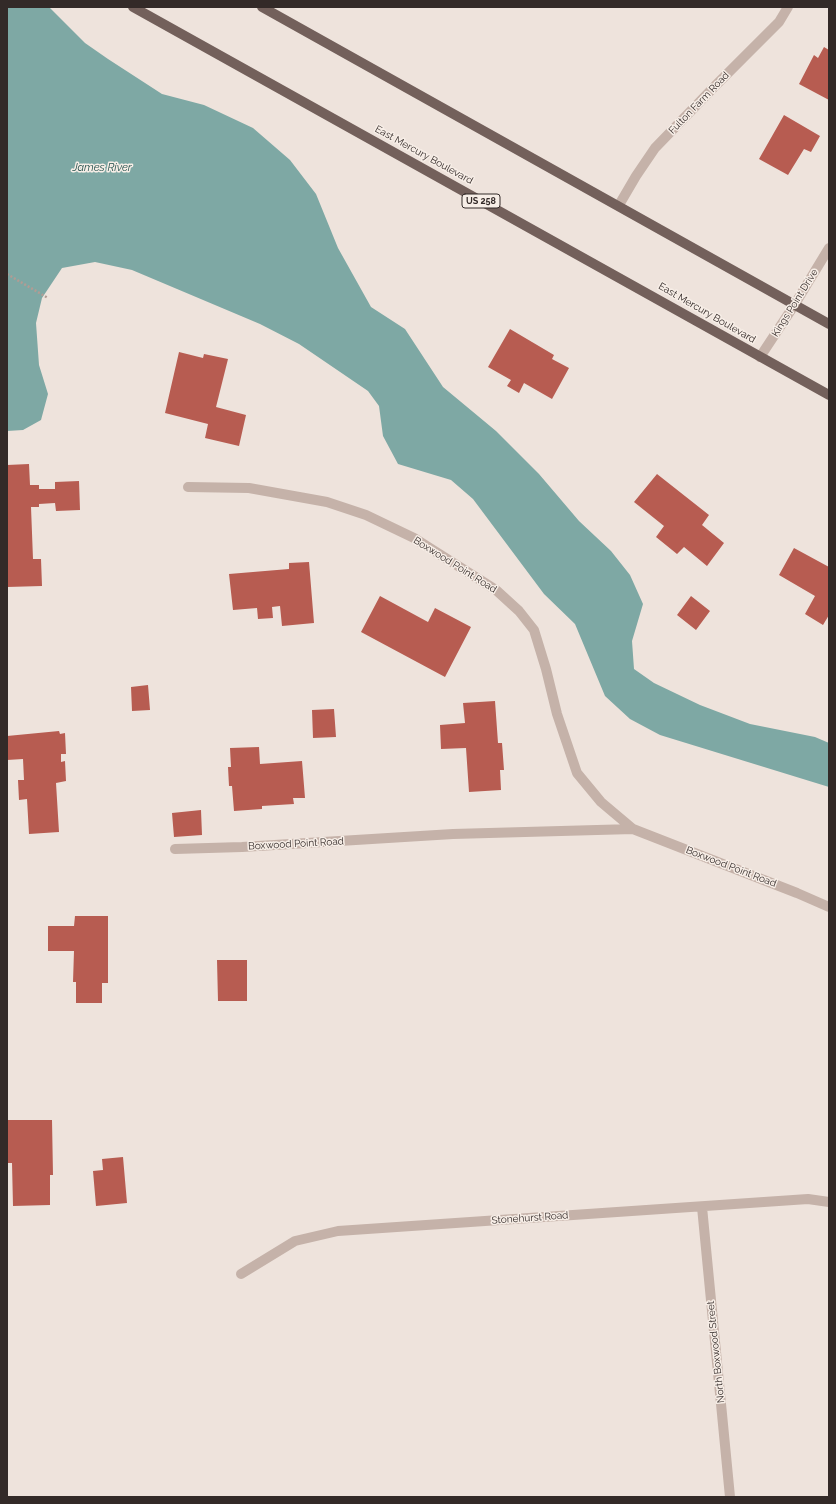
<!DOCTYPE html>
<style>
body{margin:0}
#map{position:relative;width:836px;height:1504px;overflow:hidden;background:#eee3dc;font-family:Raleway,sans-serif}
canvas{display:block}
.frame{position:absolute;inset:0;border:8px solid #332a28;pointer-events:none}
</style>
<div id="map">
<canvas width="836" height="1504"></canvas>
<div class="frame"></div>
</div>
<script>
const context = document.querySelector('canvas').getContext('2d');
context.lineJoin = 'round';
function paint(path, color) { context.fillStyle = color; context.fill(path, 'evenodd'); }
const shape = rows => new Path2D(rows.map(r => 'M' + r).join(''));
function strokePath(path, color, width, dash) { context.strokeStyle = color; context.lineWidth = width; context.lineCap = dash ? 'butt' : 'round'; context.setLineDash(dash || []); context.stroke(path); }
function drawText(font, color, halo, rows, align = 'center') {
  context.font = font + ' Raleway,sans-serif'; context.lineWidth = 3; context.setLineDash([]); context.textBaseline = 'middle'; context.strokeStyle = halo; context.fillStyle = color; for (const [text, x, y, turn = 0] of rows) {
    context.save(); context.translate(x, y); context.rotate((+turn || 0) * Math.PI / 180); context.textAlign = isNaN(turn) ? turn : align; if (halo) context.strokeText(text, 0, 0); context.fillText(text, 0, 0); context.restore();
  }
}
paint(shape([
 [7,7,49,7,85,43,108,59,162,94,204,105,253,128,290,160,316,194,338,248,371,307,405,329,443,387,496,431,539,474,579,521,611,551,630,575,643,604,632,641,634,669,654,683,700,705,750,724,815,737,829,743,829,787,660,735,630,719,605,696,575,624,544,594,473,499,451,480,398,464,383,436,379,406,368,391,299,344,260,324,132,270,95,262,62,268,42,298,36,323,39,365,48,394,41,420,23,430,7,431]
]), '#7ea8a4');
paint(shape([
 [824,47,829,50,829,100,799,84,814,55,818,58],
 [784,115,820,136,811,152,804,149,788,175,759,159],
 [510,329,554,355,552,359,569,368,552,399,524,383,519,393,507,386,511,380,488,367],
 [179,352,203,358,204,354,228,359,216,407,246,415,239,446,205,438,208,424,165,413],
 [29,464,30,485,39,485,39,489,55,489,55,482,79,481,80,510,56,511,55,503,39,504,39,507,31,507,33,559,41,559,42,586,7,587,7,465],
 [657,474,709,515,702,525,724,543,707,566,684,547,677,554,656,537,664,526,634,502],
 [794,548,829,567,829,615,823,625,805,614,815,596,779,575],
 [309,562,314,623,282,626,280,606,272,607,273,618,258,619,257,608,233,610,229,574,289,569,289,563],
 [380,596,428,622,435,608,471,627,445,677,361,632],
 [691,596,710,611,696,630,677,615],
 [148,685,150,710,132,711,131,687],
 [495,701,498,743,502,743,504,770,500,770,501,790,469,792,466,748,441,749,440,725,465,723,463,703],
 [334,709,336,737,313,738,312,710],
 [59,731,60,734,65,733,66,754,61,754,61,762,65,761,66,781,56,783,59,832,29,834,27,799,19,800,18,780,24,780,23,759,7,760,7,736],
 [259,747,260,764,302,761,305,798,293,798,294,804,262,806,262,809,234,811,232,786,229,786,228,767,231,767,230,748],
 [201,810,202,835,174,837,172,813],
 [75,916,108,916,108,983,102,983,102,1003,76,1003,76,982,73,982,74,951,48,951,48,926,74,926],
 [217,960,247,960,247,1001,218,1001],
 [7,1120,52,1120,53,1175,50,1175,50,1205,13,1206,12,1163,7,1163],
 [123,1157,127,1203,96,1206,93,1171,103,1170,102,1159]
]), '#b75c51');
strokePath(shape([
 [7,274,48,298]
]), '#b19c94', 2.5, [2, 2]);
strokePath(shape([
 [619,205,636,176,655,148,715,86,779,22,788,7],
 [760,357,795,304,829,248],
 [188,487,249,488,327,502,366,515,414,538,496,590,519,611,534,630,546,669,557,714,577,773,601,802,633,829,797,893,829,907],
 [175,849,242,847,453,834,633,829],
 [702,1207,730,1497],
 [241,1274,295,1241,338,1231,808,1199,829,1202]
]), '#c5b2a9', 10);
strokePath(shape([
 [133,7,829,395],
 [262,7,829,324]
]), '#73605b', 10);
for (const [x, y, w] of [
 [481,201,38]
]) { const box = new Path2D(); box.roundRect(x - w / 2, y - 7, w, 14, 3); context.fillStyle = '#f7eee7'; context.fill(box); strokePath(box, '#332a28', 1); }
drawText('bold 9px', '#332a28', null, [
 ["US 258",481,201]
]);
drawText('10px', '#332a28', '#f7eee7', [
 ["Fulton Farm Road",699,103,-46],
 ["East Mercury Boulevard",424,155,29],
 ["Kings Point Drive",795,303,-58],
 ["East Mercury Boulevard",707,313,30],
 ["Boxwood Point Road",455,565,32],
 ["Boxwood Point Road",296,844,-3],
 ["Boxwood Point Road",731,867,21],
 ["Stonehurst Road",530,1218,-4],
 ["North Boxwood Street",716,1352,-96]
]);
drawText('italic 11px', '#23504c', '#f7eee7', [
 ["James River",102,168]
]);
</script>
